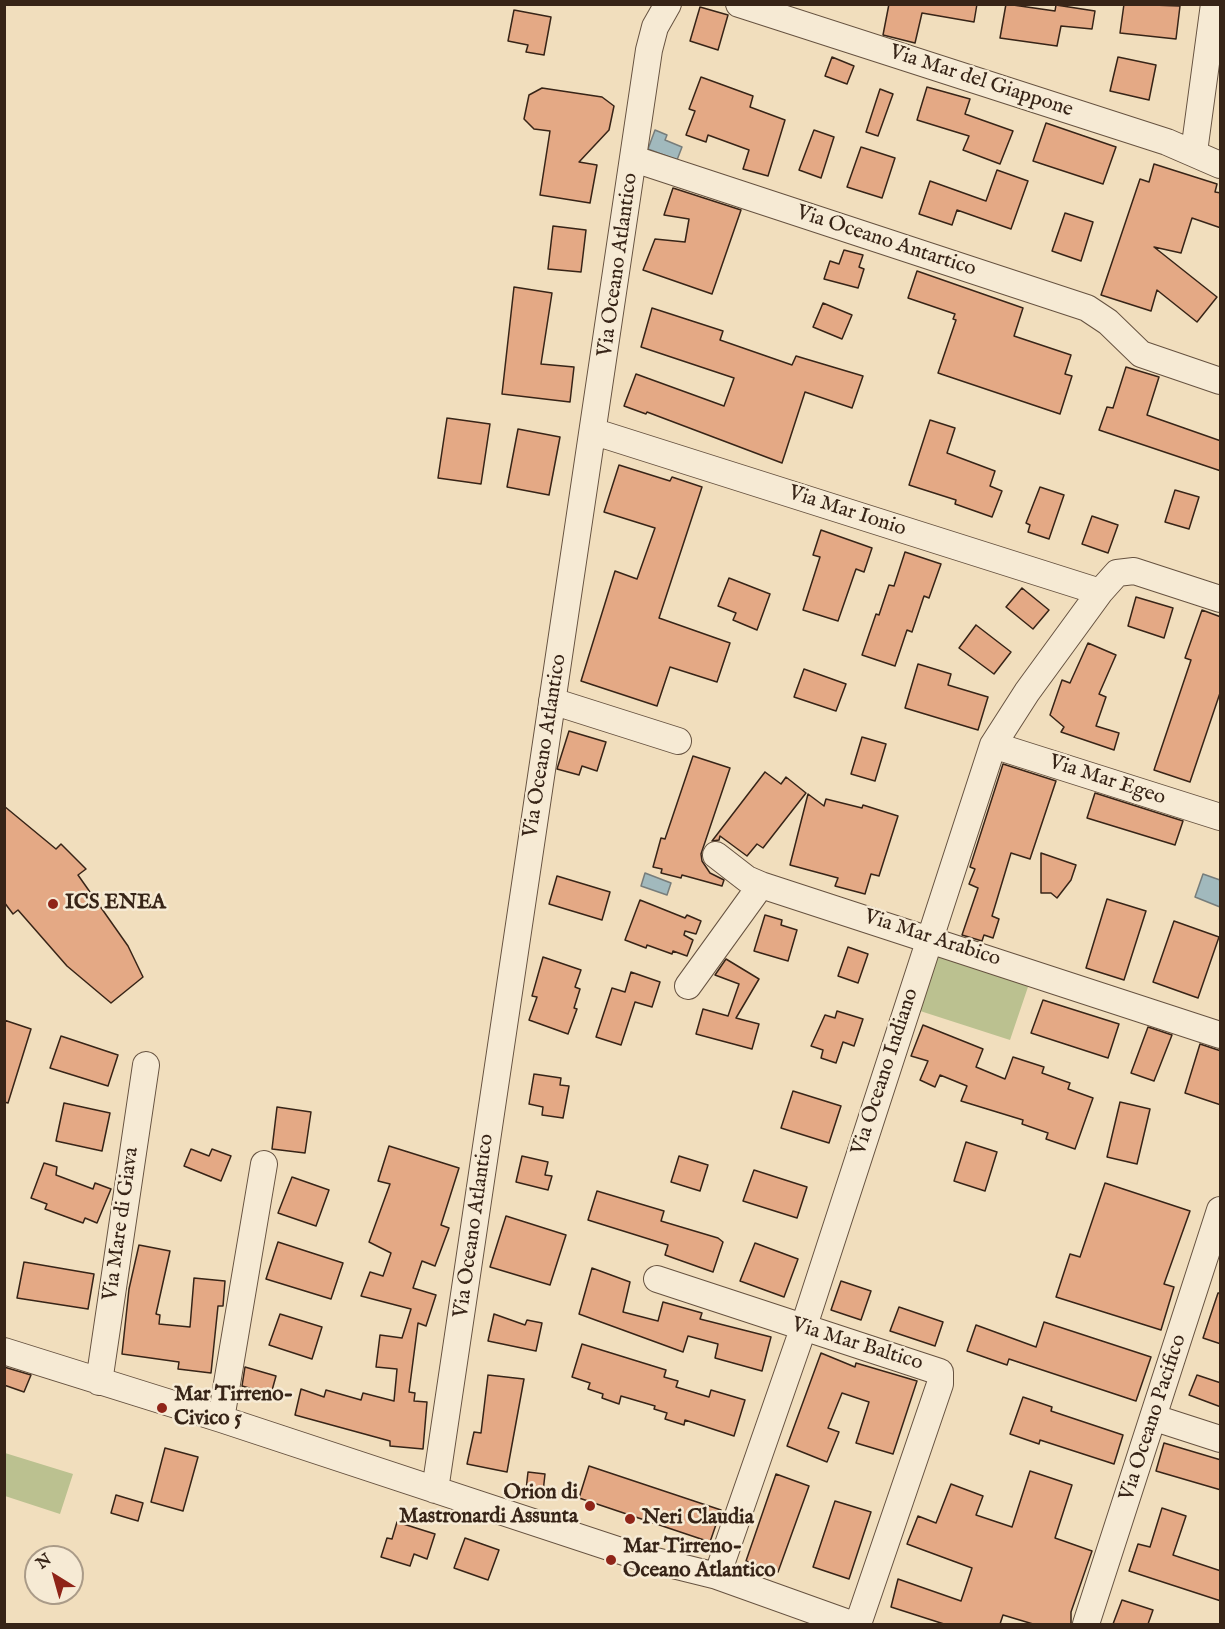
<!DOCTYPE html>
<style>
body{margin:0}
#map{position:relative;width:1225px;height:1629px;overflow:hidden;background:#f1debd;font-family:"IM FELL English",serif}
canvas{display:block}
.frame{position:absolute;inset:0;border:6px solid #372417;pointer-events:none}
.north{position:absolute;left:24px;top:1545px;width:60px;height:60px;box-sizing:border-box;background:#f6ead4;border:2px solid #aa9b88;border-radius:50%;rotate:323deg;font-size:16px;font-weight:700;line-height:24px;text-align:center;color:#372417}
.north::after{content:'';display:block;margin:auto;width:21px;height:27px;background:#8f2418;clip-path:polygon(50% 0,100% 100%,50% 72%,0 100%)}
</style>
<div id="map">
<canvas width="1225" height="1629"></canvas>
<div class="frame"></div>
<div class="north">N</div>
</div>
<script>
const context = document.querySelector('canvas').getContext('2d');
context.lineJoin = 'round';
function paint(path, color) { context.fillStyle = color; context.fill(path, 'evenodd'); }
const shape = rows => new Path2D(rows.map(r => 'M' + r).join(''));
function strokePath(path, color, width, dash) { context.strokeStyle = color; context.lineWidth = width; context.lineCap = dash ? 'butt' : 'round'; context.setLineDash(dash || []); context.stroke(path); }
function drawText(font, color, halo, rows, align = 'center') {
  context.font = font + ' "IM FELL English",serif'; context.lineWidth = 5; context.setLineDash([]); context.textBaseline = 'middle'; context.strokeStyle = halo; context.fillStyle = color; for (const [text, x, y, turn = 0] of rows) {
    context.save(); context.translate(x, y); context.rotate((+turn || 0) * Math.PI / 180); context.textAlign = isNaN(turn) ? turn : align; if (halo) context.strokeText(text, 0, 0); context.fillText(text, 0, 0); context.restore();
  }
}
paint(shape([
 [934,950,1030,981,1010,1040,914,1009],
 [5,1453,73,1474,60,1514,5,1496]
]), '#bbc190');
const water = shape([
 [655,130,667,135,665,140,682,147,677,160,648,149,655,130],
 [645,873,671,883,667,895,641,886,645,873],
 [1203,874,1220,880,1220,907,1195,897,1203,874]
]);
paint(water, '#a1b9bd');
strokePath(water, '#777d7b', 1.5);
const building = shape([
 [889,4,977,4,974,22,922,13,915,43,883,35,889,4],
 [1006,4,1055,11,1056,5,1095,11,1092,29,1061,26,1057,46,1000,38,1006,4],
 [1124,4,1180,6,1176,39,1120,33,1124,4],
 [700,7,728,15,718,50,690,41,700,7],
 [514,10,551,17,544,55,526,52,528,45,508,41,514,10],
 [832,57,854,66,847,84,825,76,832,57],
 [1118,57,1156,65,1149,100,1110,91,1118,57],
 [701,77,753,96,750,107,785,120,768,176,743,169,749,150,708,135,706,142,686,135,695,111,689,109,701,77],
 [927,87,970,99,965,114,1013,131,1000,164,963,150,969,136,917,120,927,87],
 [542,88,602,97,614,106,609,130,579,162,597,165,590,203,540,195,550,131,534,129,524,119,529,95,542,88],
 [880,89,893,94,878,136,866,132,880,89],
 [1046,123,1116,147,1103,184,1033,161,1046,123],
 [814,130,834,137,821,178,799,170,814,130],
 [861,147,895,158,882,198,847,187,861,147],
 [1154,164,1217,184,1215,192,1221,193,1221,228,1192,218,1181,253,1154,247,1217,297,1197,322,1157,290,1151,311,1101,295,1140,179,1149,182,1154,164],
 [997,170,1028,181,1011,229,957,210,952,225,919,214,930,181,986,201,997,170],
 [673,188,741,210,712,294,643,270,655,239,685,242,689,219,664,215,673,188],
 [1065,213,1093,222,1081,261,1052,251,1065,213],
 [553,226,586,230,581,272,548,269,553,226],
 [844,250,863,255,859,267,864,269,858,288,824,279,830,261,839,264,844,250],
 [917,271,1023,308,1014,336,1071,355,1065,374,1072,376,1060,414,938,373,956,320,953,319,955,314,908,298,917,271],
 [514,287,552,293,541,364,574,367,570,402,502,394,514,287],
 [823,303,852,315,842,339,813,327,823,303],
 [652,308,723,331,720,340,792,365,796,356,863,376,852,408,805,392,782,463,647,412,646,414,624,406,636,374,724,406,734,378,641,347,652,308],
 [1126,367,1159,377,1147,415,1221,441,1221,471,1099,430,1107,407,1113,408,1126,367],
 [447,418,490,424,481,484,438,478,447,418],
 [930,420,955,428,947,453,995,471,990,486,1002,491,992,517,955,504,956,500,909,485,930,420],
 [518,429,560,437,549,495,507,487,518,429],
 [619,465,670,481,672,477,702,487,659,618,730,643,717,682,670,667,657,706,581,681,615,571,637,579,655,528,604,512,619,465],
 [1040,487,1064,495,1049,539,1028,532,1030,525,1026,523,1040,487],
 [1175,490,1199,497,1189,529,1165,522,1175,490],
 [1092,516,1118,525,1108,553,1082,544,1092,516],
 [821,530,872,548,864,572,856,569,838,621,803,610,820,557,813,555,821,530],
 [905,552,941,564,929,598,924,596,912,632,907,630,895,666,862,655,876,614,879,615,889,585,894,586,905,552],
 [729,578,770,594,757,630,733,620,736,613,718,606,729,578],
 [1022,588,1049,610,1033,629,1006,607,1022,588],
 [1136,597,1173,608,1164,638,1128,626,1136,597],
 [1202,610,1221,617,1221,690,1190,782,1154,770,1191,660,1185,658,1202,610],
 [976,625,1011,652,994,674,959,648,976,625],
 [1088,643,1116,655,1099,694,1106,697,1096,726,1119,733,1114,750,1061,732,1064,727,1050,715,1062,680,1070,683,1088,643],
 [918,664,951,674,948,685,988,697,978,730,905,708,918,664],
 [804,669,846,684,836,711,794,697,804,669],
 [569,731,606,742,597,771,582,766,579,775,557,769,569,731],
 [862,737,886,744,875,781,851,774,862,737],
 [693,756,730,768,701,854,702,861,710,873,724,880,722,886,682,875,681,878,661,873,662,869,653,867,661,838,665,839,693,756],
 [1003,764,1056,781,1030,859,1011,853,992,916,999,919,993,938,984,935,982,941,962,935,978,888,969,884,975,869,970,867,1003,764],
 [765,772,781,784,786,777,806,793,763,848,757,844,747,856,720,836,719,840,712,841,765,772],
 [1095,793,1183,821,1175,845,1087,818,1095,793],
 [808,794,824,806,826,799,862,808,863,805,898,816,879,876,871,874,865,894,835,886,838,878,790,865,808,794],
 [4,806,56,849,61,844,86,869,78,875,128,946,143,977,111,1003,67,966,18,910,13,914,4,902,4,806],
 [1041,853,1076,865,1071,880,1057,898,1051,893,1041,893,1041,853],
 [557,876,610,892,602,920,549,904,557,876],
 [1107,899,1146,911,1124,980,1086,968,1107,899],
 [640,900,685,918,687,915,701,921,696,934,685,931,684,935,693,940,687,956,673,951,672,954,647,945,646,948,625,940,640,900],
 [765,915,782,920,781,925,797,930,788,961,754,951,765,915],
 [1174,921,1219,937,1198,998,1153,982,1174,921],
 [848,947,868,954,858,983,838,976,848,947],
 [543,957,581,970,575,987,580,989,574,1008,577,1009,568,1034,529,1020,537,997,532,996,543,957],
 [726,959,759,979,736,1018,759,1024,752,1049,696,1034,703,1009,728,1016,739,984,715,975,726,959],
 [631,972,660,982,652,1007,635,1002,621,1045,596,1037,612,988,625,992,631,972],
 [1043,1000,1119,1024,1108,1058,1031,1033,1043,1000],
 [837,1011,863,1019,854,1046,843,1042,836,1063,821,1058,823,1050,811,1046,825,1015,835,1018,837,1011],
 [4,1020,31,1029,8,1103,4,1102,4,1020],
 [923,1025,983,1049,976,1067,1005,1079,1013,1057,1044,1067,1042,1073,1070,1083,1068,1089,1093,1098,1075,1149,1046,1139,1048,1133,1022,1124,1023,1120,961,1101,967,1086,940,1075,935,1087,920,1080,928,1061,911,1056,923,1025],
 [1148,1027,1172,1035,1154,1081,1131,1073,1148,1027],
 [61,1036,118,1055,108,1086,50,1068,61,1036],
 [1200,1044,1221,1051,1221,1105,1185,1093,1200,1044],
 [534,1074,561,1078,560,1085,569,1086,563,1118,542,1115,543,1107,529,1104,534,1074],
 [793,1091,841,1106,829,1143,781,1128,793,1091],
 [1120,1102,1150,1109,1137,1164,1107,1157,1120,1102],
 [64,1103,110,1113,102,1151,56,1141,64,1103],
 [277,1107,311,1112,305,1153,272,1149,277,1107],
 [966,1142,997,1152,985,1191,954,1181,966,1142],
 [389,1146,459,1168,441,1225,449,1228,435,1266,422,1261,413,1288,436,1295,426,1326,418,1323,409,1392,415,1393,414,1401,427,1402,423,1449,390,1446,390,1441,295,1415,301,1389,324,1397,326,1390,361,1400,363,1393,394,1401,397,1369,376,1367,380,1335,402,1338,411,1309,361,1296,370,1272,383,1276,391,1253,369,1242,390,1184,378,1181,389,1146],
 [191,1149,209,1156,212,1149,231,1156,221,1181,184,1166,191,1149],
 [522,1156,548,1162,545,1175,552,1176,548,1190,516,1182,522,1156],
 [679,1156,708,1165,700,1191,671,1182,679,1156],
 [44,1163,57,1167,56,1175,93,1189,95,1183,111,1189,97,1223,85,1218,83,1223,45,1209,47,1204,31,1198,44,1163],
 [754,1170,807,1187,797,1218,743,1201,754,1170],
 [292,1177,329,1190,316,1226,278,1213,292,1177],
 [1105,1183,1190,1211,1164,1284,1174,1287,1161,1330,1056,1297,1070,1254,1080,1257,1105,1183],
 [597,1191,664,1211,661,1221,718,1238,723,1242,713,1272,665,1255,668,1245,588,1220,597,1191],
 [506,1216,566,1235,550,1285,490,1267,506,1216],
 [278,1242,343,1263,331,1299,266,1279,278,1242],
 [755,1243,798,1259,784,1297,740,1281,755,1243],
 [139,1245,170,1251,156,1314,160,1315,159,1324,190,1327,194,1278,225,1281,223,1306,218,1306,211,1373,178,1369,179,1362,122,1354,129,1289,139,1245],
 [24,1262,94,1274,88,1309,17,1298,24,1262],
 [592,1268,630,1282,623,1312,658,1321,663,1302,702,1313,700,1319,771,1337,762,1371,715,1358,718,1344,688,1336,683,1352,579,1314,592,1268],
 [841,1281,871,1291,861,1320,831,1310,841,1281],
 [1218,1293,1221,1293,1221,1344,1203,1338,1218,1293],
 [899,1307,943,1322,935,1346,890,1331,899,1307],
 [280,1314,322,1327,312,1359,269,1345,280,1314],
 [494,1314,525,1325,527,1320,542,1323,536,1351,488,1341,494,1314],
 [1044,1322,1151,1357,1136,1401,1009,1359,1007,1365,967,1351,976,1325,1036,1347,1044,1322],
 [582,1344,666,1370,664,1377,678,1381,676,1387,709,1397,711,1390,745,1400,734,1436,685,1420,684,1425,665,1419,667,1413,654,1409,655,1406,621,1396,619,1404,602,1398,603,1394,588,1389,590,1383,572,1377,582,1344],
 [821,1353,855,1367,856,1363,917,1381,893,1454,856,1443,869,1402,842,1393,828,1428,839,1432,827,1462,787,1446,821,1353],
 [4,1367,31,1375,24,1392,4,1385,4,1367],
 [245,1367,276,1376,271,1394,242,1386,245,1367],
 [488,1375,524,1379,507,1472,467,1464,474,1432,481,1433,488,1375],
 [1197,1375,1221,1383,1221,1407,1189,1395,1197,1375],
 [1023,1397,1052,1407,1051,1411,1123,1435,1114,1464,1040,1440,1039,1444,1010,1434,1023,1397],
 [1164,1443,1221,1460,1221,1490,1156,1471,1164,1443],
 [165,1448,198,1457,183,1511,151,1502,165,1448],
 [589,1466,721,1510,710,1542,579,1498,589,1466],
 [1030,1471,1072,1485,1055,1538,1092,1551,1071,1612,1071,1624,1033,1624,1003,1615,1000,1624,944,1624,891,1607,898,1579,961,1601,972,1568,907,1544,918,1516,936,1523,951,1484,983,1496,976,1515,1012,1527,1030,1471],
 [528,1472,545,1474,543,1492,526,1490,528,1472],
 [776,1474,809,1486,778,1572,746,1561,776,1474],
 [116,1495,143,1503,138,1521,111,1513,116,1495],
 [835,1501,871,1512,849,1579,813,1567,835,1501],
 [1162,1508,1186,1516,1173,1555,1221,1571,1221,1601,1129,1571,1138,1544,1150,1547,1162,1508],
 [397,1522,435,1534,427,1559,414,1554,410,1566,381,1557,387,1538,392,1539,397,1522],
 [465,1538,499,1550,488,1580,454,1568,465,1538],
 [1122,1600,1153,1610,1148,1624,1113,1624,1122,1600]
]);
paint(building, '#e4a985');
strokePath(building, '#372417', 1.5);
const minor = shape([
 [739,4,1167,142,1220,165],
 [1194,152,1214,4],
 [634,159,1087,308,1108,322,1141,354,1220,381],
 [595,432,1100,592],
 [552,701,678,741],
 [993,745,1220,817],
 [716,855,747,879,761,885],
 [688,986,761,885,1220,1035],
 [657,1279,940,1372,940,1384,858,1624],
 [4,1351,221,1419,636,1556,717,1576,851,1624],
 [99,1382,146,1065],
 [1155,1418,1220,1439],
 [221,1419,264,1164],
 [435,1490,649,50,655,27,668,4],
 [717,1576,803,1329,993,745,1027,692,1100,592,1117,573,1134,571,1220,599],
 [1086,1624,1220,1210]
]);
strokePath(minor, '#665240', 28);
strokePath(minor, '#f6ead4', 26);
for (const [x, y, r, color] of [
 [53,904,6,"#8f2418"],
 [162,1408,6,"#8f2418"],
 [590,1506,6,"#8f2418"],
 [630,1519,6,"#8f2418"],
 [611,1560,6,"#8f2418"]
]) { const dot = new Path2D(); dot.arc(x, y, r, 0, 2 * Math.PI); context.fillStyle = color; context.fill(dot); strokePath(dot, '#f6ead4', 2); }
drawText('21px', '#372417', '#f6ead4', [
 ["Via Mar del Giappone",981,82,18],
 ["Via Oceano Antartico",886,242,18],
 ["Via Oceano Atlantico",619,265,-82],
 ["Via Mar Ionio",847,512,18],
 ["Via Oceano Atlantico",546,746,-81],
 ["Via Mar Egeo",1107,781,18],
 ["Via Mar Arabico",932,939,18],
 ["Via Oceano Indiano",886,1072,-72],
 ["Via Mare di Giava",122,1224,-82],
 ["Via Oceano Atlantico",475,1226,-82],
 ["Via Mar Baltico",857,1345,17],
 ["Via Oceano Pacifico",1154,1418,-72]
]);
drawText('bold 21px', '#372417', '#f6ead4', [
 ["ICS ENEA",65,904],
 ["Mar Tirreno-",174,1396],
 ["Civico 5",174,1420],
 ["Orion di",578,1494,"right"],
 ["Mastronardi Assunta",578,1518,"right"],
 ["Neri Claudia",642,1519],
 ["Mar Tirreno-",623,1548],
 ["Oceano Atlantico",623,1572]
], 'left');
</script>
